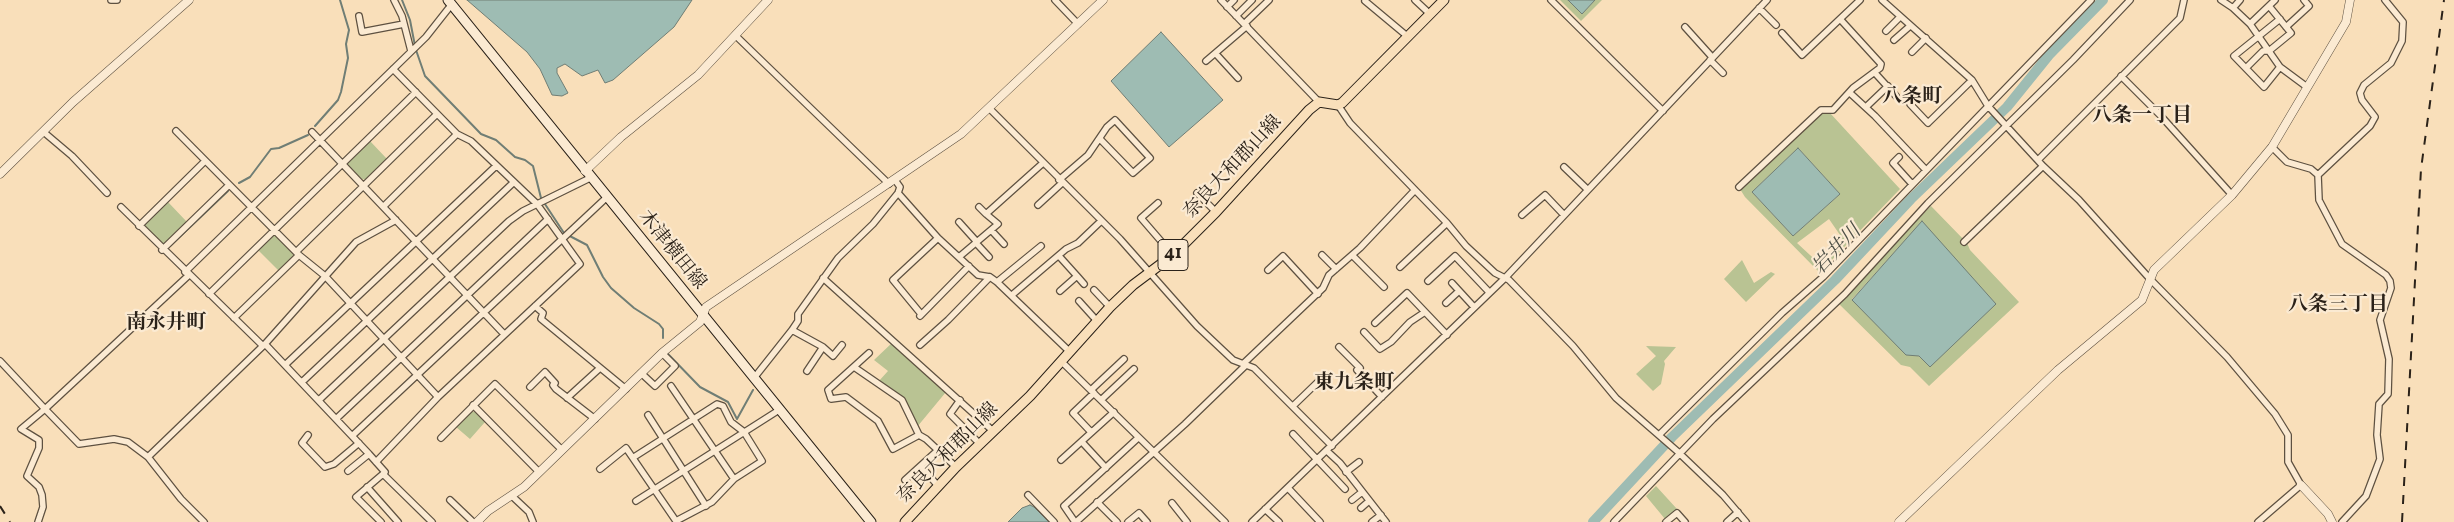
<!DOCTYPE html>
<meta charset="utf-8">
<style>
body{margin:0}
canvas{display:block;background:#f9dfba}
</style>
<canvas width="2454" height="522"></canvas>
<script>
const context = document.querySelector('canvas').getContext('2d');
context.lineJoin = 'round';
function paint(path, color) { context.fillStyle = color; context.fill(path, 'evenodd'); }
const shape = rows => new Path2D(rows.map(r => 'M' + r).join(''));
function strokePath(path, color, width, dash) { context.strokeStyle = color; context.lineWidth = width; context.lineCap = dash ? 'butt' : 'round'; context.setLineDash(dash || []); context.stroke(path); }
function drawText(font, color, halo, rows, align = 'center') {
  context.font = font + ' Vollkorn,"Noto Serif JP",serif'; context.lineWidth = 4.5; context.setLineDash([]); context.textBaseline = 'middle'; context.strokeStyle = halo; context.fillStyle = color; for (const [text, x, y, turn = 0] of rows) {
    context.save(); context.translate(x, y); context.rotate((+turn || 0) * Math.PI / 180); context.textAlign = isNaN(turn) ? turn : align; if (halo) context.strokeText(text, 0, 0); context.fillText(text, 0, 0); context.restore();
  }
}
paint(shape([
 [1560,0,1568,0,1582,13,1595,0,1602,0,1581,21],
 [1822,112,1830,113,1900,189,1827,265,1824,262,1839,248,1833,242,1840,235,1829,219,1797,243,1824,268,1820,273,1745,197,1740,189],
 [1798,148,1840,194,1793,236,1752,192],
 [370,141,387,159,366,180,362,179,348,166,348,162],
 [168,202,187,222,164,245,161,245,145,228,145,225],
 [1931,206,1967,243,1970,250,2019,302,1929,386,1910,367,1901,365,1838,303,1845,298,1907,230],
 [1922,222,1930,366,1852,299],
 [272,236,276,236,293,252,293,257,279,271,258,250],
 [1742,260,1754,283,1771,272,1775,274,1746,302,1724,279],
 [893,342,946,392,917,427,903,399,878,382,888,371,874,360],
 [1646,346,1676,347,1664,361,1665,364,1661,384,1653,391,1636,374,1656,356],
 [471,412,476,412,485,422,470,439,456,427],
 [1656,486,1677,509,1665,519,1646,496]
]), '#b9c393');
const water = shape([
 [467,0,692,0,674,27,613,80,605,83,598,70,582,76,565,64,557,68,557,73,568,93,562,96,552,95,540,69,527,52,467,0],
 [1568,0,1595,0,1582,14,1568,0],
 [1161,32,1223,100,1169,147,1111,81,1161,32],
 [1798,148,1840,194,1793,236,1752,192,1798,148],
 [1922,221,1996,304,1930,367,1919,356,1906,355,1852,300,1922,221],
 [1030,505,1034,507,1049,522,1008,522,1022,508,1030,505]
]);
paint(water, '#9ebcb3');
strokePath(water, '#707e75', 1);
strokePath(shape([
 [402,0,410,20,415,46],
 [416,50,425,76,481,134,496,140,515,157,525,160,533,166,541,198,564,233,587,245,603,277,611,288,634,308,659,324,663,329,663,338],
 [315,126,338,100,341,92,348,58,346,44,349,30,340,0],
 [239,183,250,177,271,149,279,148,308,135],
 [170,246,228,191],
 [668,354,700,387,728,402,737,419,753,390]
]), '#707e75', 2);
strokePath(shape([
 [1593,522,1672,437,1835,280,1911,199,2007,107,2049,55,2103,0]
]), '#9ebcb3', 10);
const minor = shape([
 [111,0,117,0],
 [394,0,402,16,411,51],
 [1055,0,1078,24],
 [1221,0,1319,102],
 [1415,0,1430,14],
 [1551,0,1663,111],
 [1882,0,1972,80,1988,106,2043,166,2079,200,2150,279,2227,357,2275,414,2288,435,2288,462,2301,485,2258,522],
 [2221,0,2233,8,2250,24,2280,67,2307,87],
 [1365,1,1407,36],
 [1227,7,1234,0],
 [1759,8,1776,25],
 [2233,8,2240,0],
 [359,16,362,32,404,24],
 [1236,16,1252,0],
 [2280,19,2234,56,2264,87,2280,67],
 [1244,24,1269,0],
 [2250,24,2275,0],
 [1685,27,1712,57],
 [2286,27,2309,6,2304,0],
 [1886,31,1900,17],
 [1782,33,1802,55,1860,0],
 [735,35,889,184],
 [1894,40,1910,26],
 [1912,52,1926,38],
 [1216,54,1238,78],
 [1710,60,1723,73],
 [1206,61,1247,26],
 [2246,68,2263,51,2269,51,2291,33,2269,6],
 [1875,73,1896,96],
 [2121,76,2160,115,2232,195],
 [1850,93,1875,116,1925,169],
 [1912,93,1908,97,1910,104,1928,123,1972,80],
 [1338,105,1350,123,1447,223,1466,246,1495,273,1509,280,1573,346,1616,398,1677,451,1723,495,1746,522],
 [1866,107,1888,86],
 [989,108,1120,239,1197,326,1233,360,1254,368,1332,446],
 [176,131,299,255,325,276,438,397],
 [312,132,504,334],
 [46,134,72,156,107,193],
 [2272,147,2287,162,2311,169,2318,175,2319,200,2342,244,2386,275,2390,281,2391,288,2380,320,2389,359,2388,394,2379,404,2377,435,2380,459,2366,496,2342,522],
 [1899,157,1893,163,1912,184],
 [2038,160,2180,18,2184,0],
 [1564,167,1588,190],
 [2318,175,2370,126,2375,117,2362,100,2360,93,2364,85,2391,63,2402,41,2403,22,2385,0],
 [1059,180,1088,155,1107,127,1115,120,1150,158,1133,173,1100,139],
 [1739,187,1821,110,1833,110,1853,88,1880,68,1881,64,1840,19],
 [898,193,938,238,978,275,990,277,997,282,1070,352],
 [1197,193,1216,212],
 [1158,203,1141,218,1173,255],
 [1038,205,1062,183],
 [384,206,457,134],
 [121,207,263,346],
 [979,207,986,214],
 [1522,215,1545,195,1564,215],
 [959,222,977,242],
 [139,226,205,161],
 [991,230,1004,244],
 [1964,242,2043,166],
 [976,243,989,257],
 [162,250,229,185],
 [296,252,437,114],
 [1322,255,1336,269],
 [1352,255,1384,287],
 [1059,256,1077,276,1060,291],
 [959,257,998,224,986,214,1043,163],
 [1400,267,1447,223],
 [1268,270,1283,256,1318,294],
 [185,272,426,37,452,4],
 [189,275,45,409,79,444,114,439,128,442,148,457,181,499,204,522],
 [1077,276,1084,284],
 [823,278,993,431],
 [1428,281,1455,256,1489,292],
 [997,282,1041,246],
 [1452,283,1474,307],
 [1094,290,1110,307],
 [209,294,416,92],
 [1012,295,1066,249,1078,243,1100,222],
 [1079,301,1097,321],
 [1446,303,1459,291],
 [535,306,543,313,541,319,626,389],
 [921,314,893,280,938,238],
 [920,316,969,266],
 [234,318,299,255],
 [1375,323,1407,293,1447,335],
 [792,330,823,347,833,356,842,345],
 [1364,332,1380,349,1391,342,1410,322,1425,312],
 [265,344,369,454,385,472,383,474,432,522],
 [920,345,948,320,990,277],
 [1339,347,1360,368,1357,370,1382,397],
 [869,353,828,390,831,399,846,397,878,421,893,449,919,435],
 [0,361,45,409,21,429,39,440,39,448,27,476,39,487,42,495,43,507,38,522],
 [1062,362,1225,522],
 [1243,364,1323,288,1329,275,1360,248,1415,190],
 [285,365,496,166],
 [854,367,902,400,919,435,926,439,956,467],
 [807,371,823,347],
 [641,373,655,386,675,366,662,353],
 [754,378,792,330,798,321,798,314,838,258,873,224,898,193,900,187,895,180],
 [302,382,514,182],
 [671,386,734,479],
 [530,387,545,372,555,383,553,385,556,389,595,419],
 [1091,390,1124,359],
 [567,398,600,368],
 [319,400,509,221,523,211,590,178],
 [960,400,950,414,980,444],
 [1101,400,1134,369],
 [473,405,539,472],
 [1293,406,1324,376],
 [648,415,706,506],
 [336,419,548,219],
 [1091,432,1073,413,1094,393],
 [1293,434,1345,489],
 [308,435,302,443,325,467,334,464,359,443],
 [1659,435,1782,313,1823,277,2091,0],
 [352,436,606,198],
 [441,438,495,384,562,450],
 [1082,442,1106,468],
 [1327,451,1340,463,1386,522],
 [148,457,265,344,356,242,396,220],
 [1061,460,1114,412],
 [376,462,438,397,580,264,537,204,471,141,457,134,393,69],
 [921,466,938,486],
 [600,469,626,448,676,521,712,502,734,479,762,461,744,432,731,422,723,406,717,404,634,457],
 [348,471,369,454],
 [1346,472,1359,462],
 [905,480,938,450],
 [367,487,398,522],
 [1288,488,1320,522],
 [1028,495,1054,522],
 [512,496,529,512,533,522],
 [450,500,473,522],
 [1352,500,1362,492],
 [636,501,779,410],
 [1097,502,1117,522],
 [1172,503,1187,522],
 [1361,508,1369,501],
 [1265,509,1279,522],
 [381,522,356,497,383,474],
 [1075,522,1064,506,1138,438],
 [1076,522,1185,424,1246,365],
 [1128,522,1139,513,1147,522],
 [1252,522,1505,278,1767,0],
 [1372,522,1381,515],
 [1614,522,1713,419,1845,294,1928,203,2073,60,2130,0],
 [1666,522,1677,513,1685,522],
 [1727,522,1738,512]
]);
const tertiary = shape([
 [585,171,621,137,698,75,768,0],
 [0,174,73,102,189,0],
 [2301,485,2328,514,2332,522],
 [477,522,488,511,524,487,662,353,700,322,706,307,961,134,1103,0],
 [1899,522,2058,370,2142,300,2154,270,2232,195,2272,147,2346,22,2350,0]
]);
const secondary = shape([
 [448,0,871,522]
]);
const primary = shape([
 [905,522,956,467,1030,396,1110,307,1133,285,1173,255,1216,212,1309,110,1319,102,1338,105,1342,103,1444,0]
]);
strokePath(minor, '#5e5141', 8);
strokePath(tertiary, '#5e5141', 9);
strokePath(secondary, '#2b2219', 11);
strokePath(primary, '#2b2219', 11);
strokePath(minor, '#fbead2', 5.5);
strokePath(tertiary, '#fbead2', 8);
strokePath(secondary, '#fbead2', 9);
strokePath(primary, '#f9dfba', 9);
strokePath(shape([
 [0,506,10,522],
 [2402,522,2421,169,2444,0]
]), '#2b2219', 2, [9, 9]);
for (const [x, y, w] of [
 [1173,255,30]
]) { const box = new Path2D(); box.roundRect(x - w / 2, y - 15.5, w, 31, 4); context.fillStyle = '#fbead2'; context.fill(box); strokePath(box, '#2b2219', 1); }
drawText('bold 18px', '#2b2219', null, [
 ["41",1173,255]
]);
drawText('19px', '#2b2219', '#fbead2', [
 ["奈良大和郡山線",1234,168,-47],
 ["木津横田線",671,251,51],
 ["奈良大和郡山線",949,454,-45]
]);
drawText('bold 20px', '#2b2219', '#fbead2', [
 ["八条町",1912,98],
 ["八条一丁目",2142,117],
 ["八条三丁目",2338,306],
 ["南永井町",166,324],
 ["東九条町",1354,384]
]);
drawText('italic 20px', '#4e5047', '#fbead2', [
 ["岩井川",1838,251,-46]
]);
</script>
